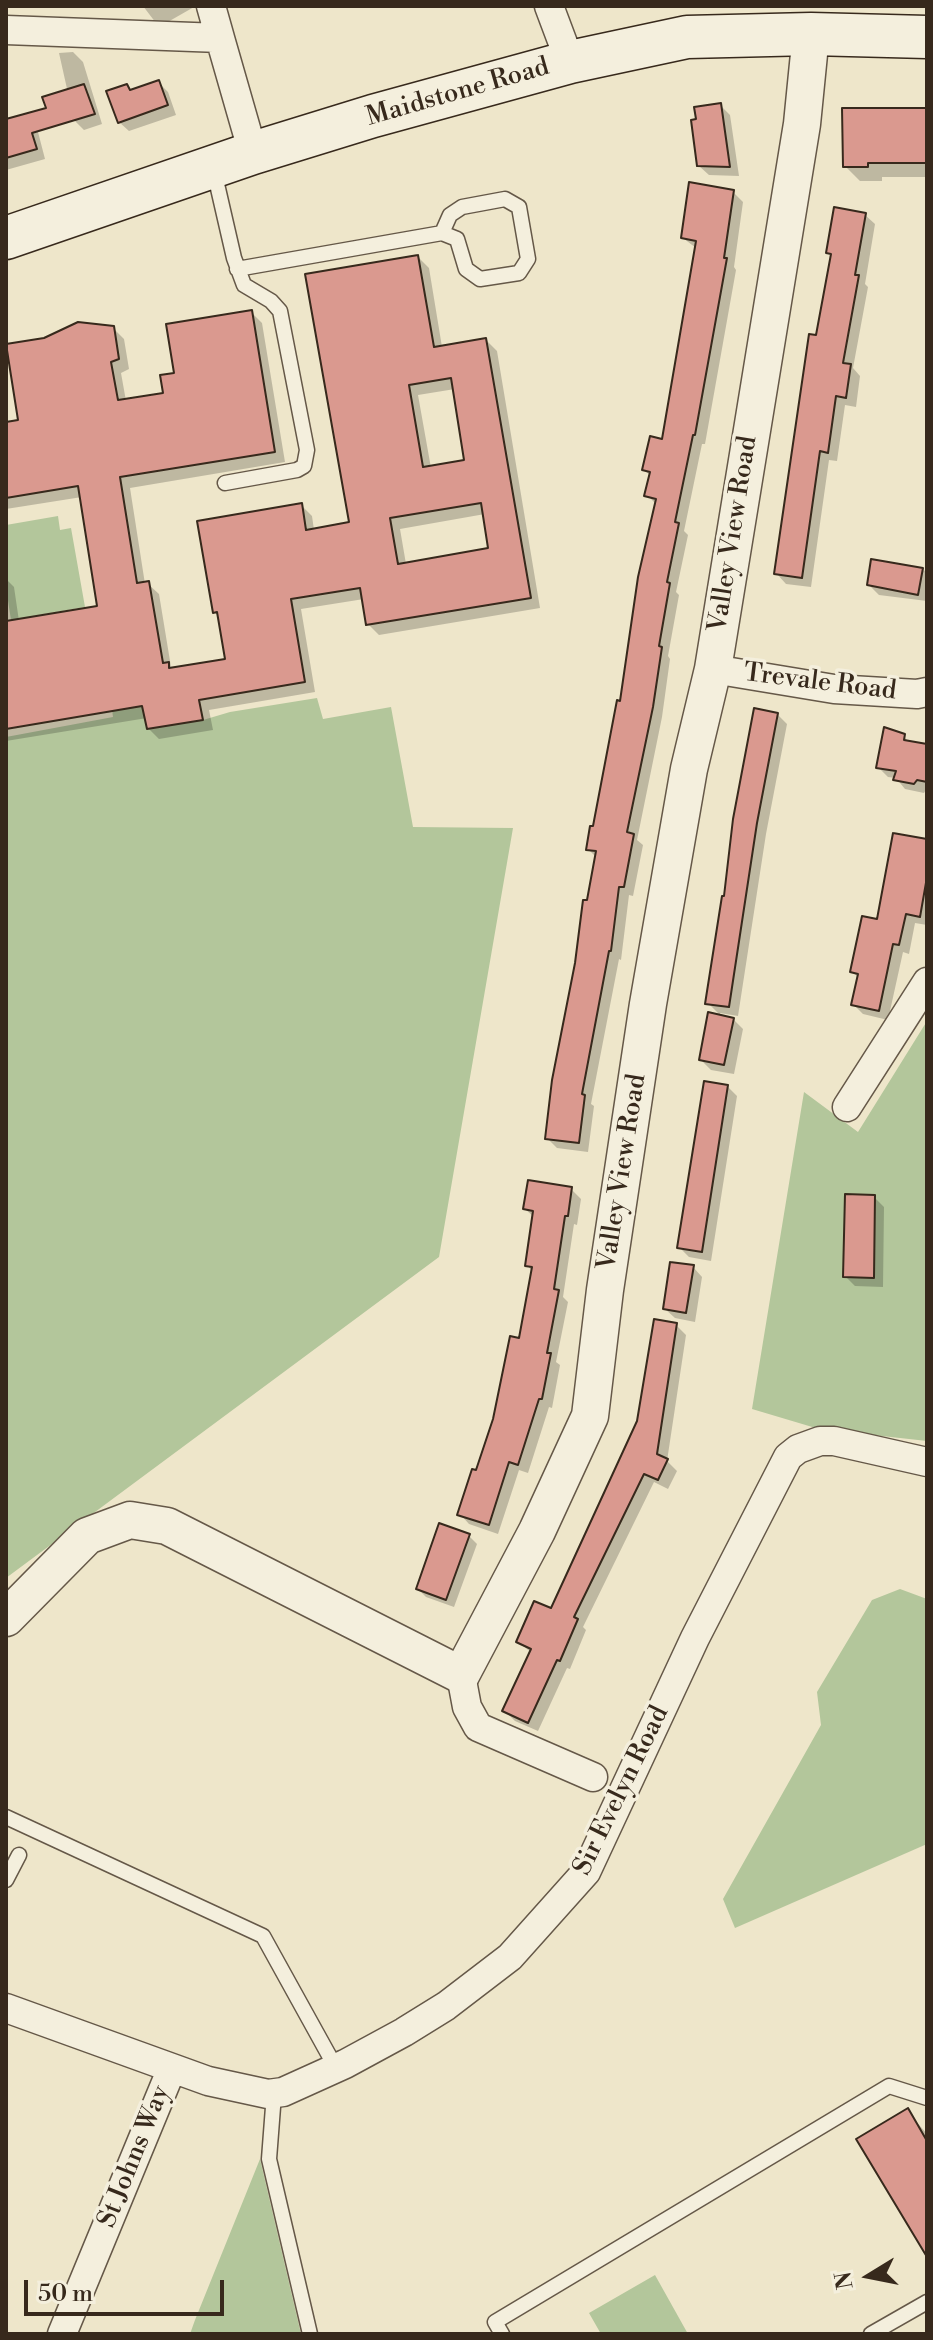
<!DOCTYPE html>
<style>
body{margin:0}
#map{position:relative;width:933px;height:2340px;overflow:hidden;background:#eee6ca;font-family:"Libre Bodoni",serif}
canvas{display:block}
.frame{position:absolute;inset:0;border:8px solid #37291c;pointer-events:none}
.north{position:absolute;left:829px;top:2236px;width:80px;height:80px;-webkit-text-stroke:6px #f4efdd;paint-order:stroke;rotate:260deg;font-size:22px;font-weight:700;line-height:32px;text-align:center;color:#37291c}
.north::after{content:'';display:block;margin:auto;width:28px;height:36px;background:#37291c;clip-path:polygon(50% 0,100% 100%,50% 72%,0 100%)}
.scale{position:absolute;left:24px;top:2280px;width:200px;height:36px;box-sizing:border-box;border:4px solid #37291c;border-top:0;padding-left:10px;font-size:24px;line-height:28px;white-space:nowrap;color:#37291c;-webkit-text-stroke:6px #f4efdd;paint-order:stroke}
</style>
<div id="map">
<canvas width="933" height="2340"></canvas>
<div class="frame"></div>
<div class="north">N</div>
<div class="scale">50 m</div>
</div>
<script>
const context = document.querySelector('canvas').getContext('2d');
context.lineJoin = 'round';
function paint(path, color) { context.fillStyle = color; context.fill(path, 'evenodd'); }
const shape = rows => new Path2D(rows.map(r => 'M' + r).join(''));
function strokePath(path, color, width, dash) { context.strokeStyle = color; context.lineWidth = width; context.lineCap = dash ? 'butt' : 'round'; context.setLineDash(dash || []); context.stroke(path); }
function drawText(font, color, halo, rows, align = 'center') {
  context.font = font + ' "Libre Bodoni",serif'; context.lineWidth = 7; context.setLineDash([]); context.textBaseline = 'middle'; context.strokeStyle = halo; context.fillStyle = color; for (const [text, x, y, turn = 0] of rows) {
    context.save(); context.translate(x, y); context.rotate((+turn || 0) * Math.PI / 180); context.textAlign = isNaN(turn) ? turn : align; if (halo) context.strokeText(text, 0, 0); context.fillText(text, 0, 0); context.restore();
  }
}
paint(shape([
 [58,516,60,530,71,528,85,607,11,620,6,588,6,525],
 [317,698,323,719,391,707,413,827,513,828,439,1257,6,1578,6,737,113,717,112,710,143,704,147,729,203,720,230,712],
 [927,1021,927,1441,819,1429,752,1409,804,1092,858,1132],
 [900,1589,927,1599,927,1844,735,1928,723,1899,821,1725,817,1692,872,1600],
 [260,2159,301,2334,190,2334,195,2320],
 [655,2275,688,2334,601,2334,589,2313]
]), '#b3c69b');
paint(shape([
 [143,6,193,6,194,7,159,27],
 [73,52,83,62,102,124,84,130,74,120,59,53],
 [158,82,168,92,176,115,129,131,119,122,126,86,132,92],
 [720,105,730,115,739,176,709,175,699,166],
 [927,110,927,177,882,177,882,181,860,181,845,166],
 [28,122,38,132,45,159,6,170,6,129],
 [733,192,743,202,734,267,736,270,705,444,702,444,684,531,688,535,676,592,679,595,668,656,670,659,662,717,637,840,643,845,633,896,629,895,621,960,619,959,591,1104,594,1106,588,1152,557,1148,547,1138,597,858,588,849,595,829,621,703,657,505,647,495,651,476,644,470,664,441,696,248,683,238],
 [865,215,875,224,865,284,868,287,853,368,860,376,856,407,845,405,837,461,829,460,811,587,786,584,777,574,833,257,828,252],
 [418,257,429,268,442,347,486,340,497,351,540,608,379,635,368,624,364,599,301,609,315,692,209,710,213,730,159,739,148,728,147,718,6,741,6,579,14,587,19,621,99,607,82,497,6,509,6,424,21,422,113,328,124,339,129,369,121,373,126,401,166,394,177,374,251,312,262,323,285,462,130,488,145,584,148,584,159,594,171,667,173,669,227,660,220,617,214,612,301,505,312,516,314,530,351,524],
 [455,389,467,461,431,468,418,395],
 [485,514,490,550,406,564,400,529],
 [873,562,927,571,927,601,879,595,869,585],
 [777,714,787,724,766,834,738,1016,720,1013,720,1015,708,1003],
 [903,736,910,743,927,746,927,788,924,793,905,789,896,778,888,777,878,767],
 [927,841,927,925,915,923,909,954,903,952,888,1020,863,1014,853,1004,859,978,853,972],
 [733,1019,743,1029,734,1074,711,1070,701,1060],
 [727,1086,737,1096,711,1261,689,1257,679,1247],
 [571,1189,581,1199,577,1225,574,1224,563,1297,568,1302,556,1362,560,1365,552,1408,549,1407,528,1473,519,1470,498,1534,469,1524,460,1514,477,1472,520,1340,533,1272,527,1265,534,1217,525,1209],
 [874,1197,884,1207,883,1287,855,1286,845,1276],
 [693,1267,702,1277,695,1322,675,1318,665,1309],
 [676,1325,686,1335,667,1461,677,1471,668,1489,654,1482,583,1627,586,1630,570,1669,567,1668,538,1731,515,1721,505,1711,532,1653,518,1642,552,1610,639,1422],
 [469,1536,477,1544,454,1607,426,1597,418,1589],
 [907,2111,927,2134,927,2249]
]), '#0003');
const building = shape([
 [159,80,168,105,118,123,106,91,127,84,130,90,159,80],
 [84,84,95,114,32,133,37,149,6,158,6,119,46,108,42,97,84,84],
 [721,103,730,167,697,166,691,120,696,119,694,107,721,103],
 [842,108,927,108,927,163,868,163,868,167,843,167,842,108],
 [689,182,734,190,724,258,727,258,695,435,693,435,675,522,679,523,667,582,670,583,659,646,662,647,653,707,627,832,634,834,624,887,619,887,611,951,609,951,582,1094,585,1095,579,1143,545,1139,552,1080,575,963,583,900,587,900,596,851,586,850,590,826,593,826,617,700,620,701,638,577,656,499,644,496,650,472,642,470,650,436,662,439,696,241,681,238,689,182],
 [834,207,866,213,855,275,859,275,843,363,851,364,846,398,836,396,828,453,820,451,802,578,774,574,809,334,816,335,831,254,826,253,834,207],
 [418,255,434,347,486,338,531,598,366,625,360,588,291,599,305,682,199,700,203,720,147,729,142,706,6,729,6,621,97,606,78,486,6,498,6,422,18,420,6,344,44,338,78,322,114,326,119,359,111,362,118,400,163,393,160,375,174,373,166,324,252,310,275,452,120,477,137,583,149,581,163,663,169,662,169,668,225,659,217,612,213,613,197,521,302,503,306,530,349,522,305,274,418,255],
 [451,378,464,460,423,467,409,385,451,378],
 [481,503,488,548,398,564,390,518,481,503],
 [871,559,923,568,918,595,867,585,871,559],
 [754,708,778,713,757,823,729,1007,705,1004,722,896,724,896,733,819,754,708],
 [884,727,905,734,904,740,927,744,927,782,917,780,914,784,893,780,896,771,876,768,884,727],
 [893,833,927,839,927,877,920,917,906,914,899,945,893,944,879,1011,851,1005,858,974,850,972,862,916,877,919,893,833],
 [708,1012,734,1018,724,1065,699,1060,708,1012],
 [704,1081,728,1085,702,1252,677,1248,704,1081],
 [528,1180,572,1187,568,1216,565,1216,554,1289,559,1290,547,1353,551,1353,542,1399,539,1399,518,1465,509,1462,489,1525,457,1515,472,1469,476,1470,493,1419,510,1336,519,1338,532,1267,525,1266,533,1211,523,1209,528,1180],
 [845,1194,875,1195,874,1278,843,1277,845,1194],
 [670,1262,694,1265,686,1313,663,1309,670,1262],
 [654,1319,677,1323,657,1454,668,1459,658,1480,644,1474,574,1617,578,1619,560,1661,557,1660,528,1723,502,1711,531,1649,516,1642,534,1601,551,1608,637,1421,654,1319],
 [439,1523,470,1534,446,1600,416,1589,439,1523],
 [908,2108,927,2141,927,2257,856,2139,908,2108]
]);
paint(building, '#da998f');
strokePath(building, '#37291c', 2);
const service = shape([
 [214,171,234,258,244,285,271,301,280,311,307,450,304,466,297,470,225,483],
 [237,269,442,233,457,239,466,269,480,279,519,273,528,259,519,207,505,199,462,207,450,215,442,233],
 [6,1817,263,1936,336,2068],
 [6,1880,19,1855],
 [274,2094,269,2159,310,2334],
 [502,2334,495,2322,889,2086,927,2098],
 [871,2334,927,2302]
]);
const minor = shape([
 [211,6,220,38],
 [549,6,570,62],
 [6,30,220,38,253,153],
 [713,669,834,689,917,694,927,692],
 [847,1107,927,982],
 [461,1675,467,1707,478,1727,593,1777],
 [6,2008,208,2081,268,2094,283,2092,345,2064,404,2032,446,2006,510,1957,586,1872,695,1638,788,1457,798,1449,820,1441,834,1441,927,1462],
 [62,2334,172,2068]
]);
const tertiary = shape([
 [6,1618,87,1536,130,1520,167,1526,461,1675,537,1531,590,1416,605,1290,648,1004,689,769,713,669,802,124,811,34]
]);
const secondary = shape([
 [6,238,253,153,373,116,570,62,687,37,811,34,927,37]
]);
strokePath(service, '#655848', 17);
strokePath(minor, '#655848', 31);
strokePath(tertiary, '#655848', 39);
strokePath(secondary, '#37291c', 45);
strokePath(service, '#f4efdd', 14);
strokePath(minor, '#f4efdd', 28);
strokePath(tertiary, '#f4efdd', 36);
strokePath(secondary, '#f4efdd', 42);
drawText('26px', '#37291c', '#f4efdd', [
 ["Maidstone Road",458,93,-16],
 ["Valley View Road",734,534,-81],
 ["Trevale Road",820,683,7],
 ["Valley View Road",623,1172,-81],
 ["Sir Evelyn Road",622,1791,-64],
 ["St Johns Way",135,2157,-68]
]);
</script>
